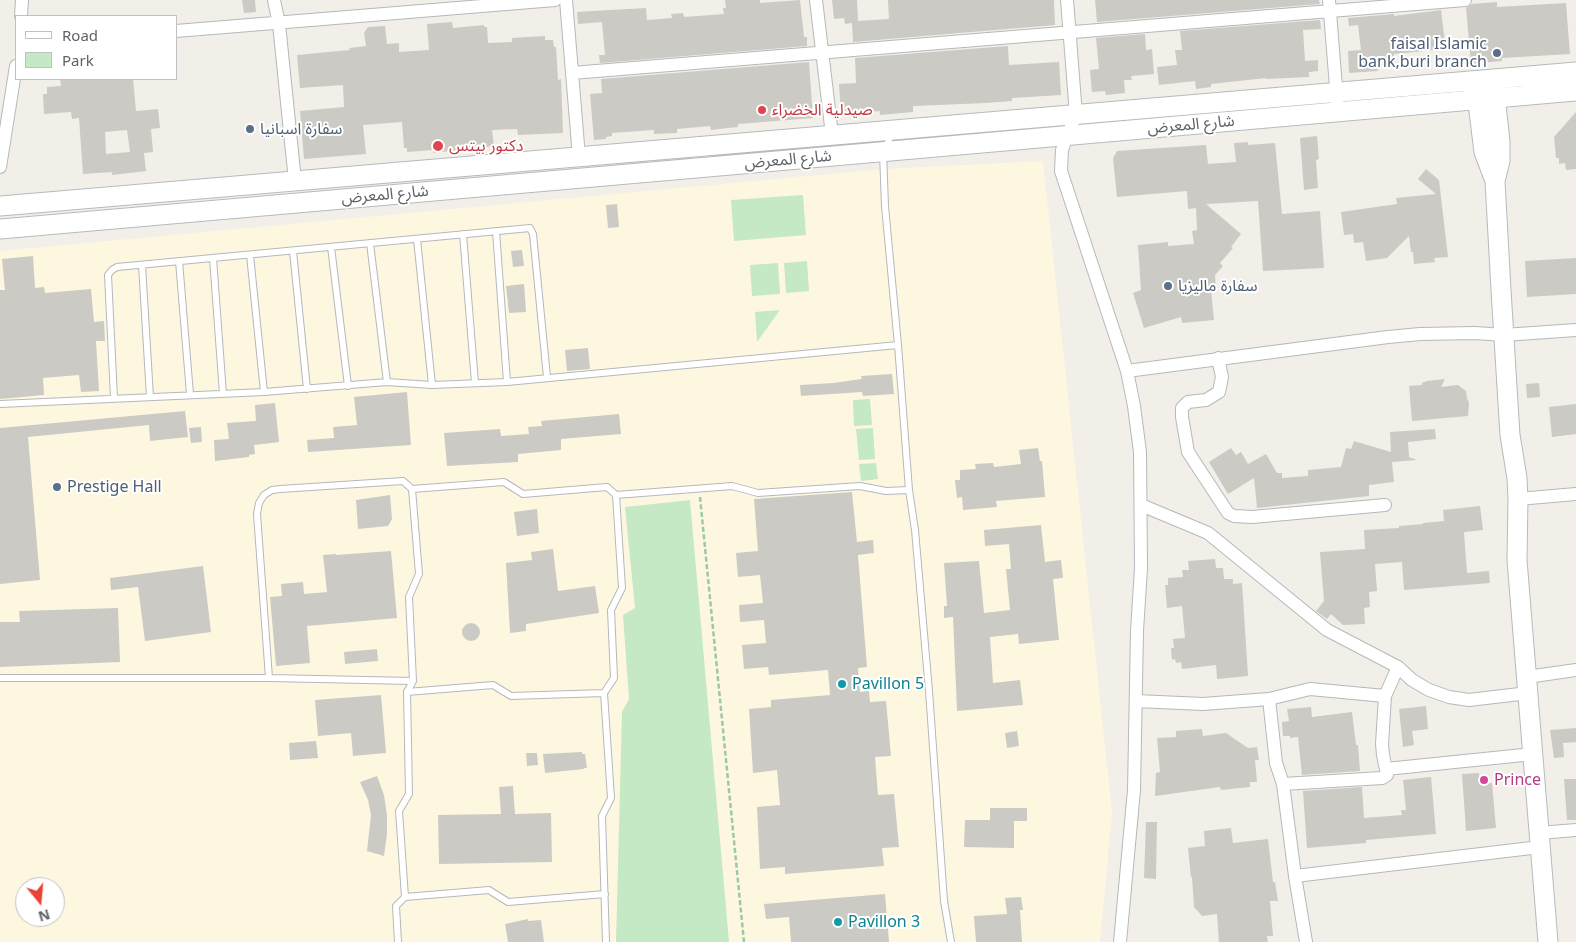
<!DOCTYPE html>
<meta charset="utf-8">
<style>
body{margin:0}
#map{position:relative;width:1576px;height:942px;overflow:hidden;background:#f1efe8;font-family:"Noto Sans",sans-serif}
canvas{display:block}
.legend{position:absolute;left:15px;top:15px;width:162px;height:65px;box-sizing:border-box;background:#fff;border:1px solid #bfc1c3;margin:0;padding:6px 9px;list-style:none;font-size:15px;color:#5f6368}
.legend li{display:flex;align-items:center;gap:10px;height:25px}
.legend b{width:25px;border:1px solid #bfc1c3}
.north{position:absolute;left:15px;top:877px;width:50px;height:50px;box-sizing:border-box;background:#fff;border:1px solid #bfc1c3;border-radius:50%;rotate:163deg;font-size:14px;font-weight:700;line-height:20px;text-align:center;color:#5f6368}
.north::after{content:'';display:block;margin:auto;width:18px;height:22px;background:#ea4335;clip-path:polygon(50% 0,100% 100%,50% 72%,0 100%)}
</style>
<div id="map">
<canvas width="1576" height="942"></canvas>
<ul class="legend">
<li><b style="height:6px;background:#fff"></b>Road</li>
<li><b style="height:14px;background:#c5e8c5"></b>Park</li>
</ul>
<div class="north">N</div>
</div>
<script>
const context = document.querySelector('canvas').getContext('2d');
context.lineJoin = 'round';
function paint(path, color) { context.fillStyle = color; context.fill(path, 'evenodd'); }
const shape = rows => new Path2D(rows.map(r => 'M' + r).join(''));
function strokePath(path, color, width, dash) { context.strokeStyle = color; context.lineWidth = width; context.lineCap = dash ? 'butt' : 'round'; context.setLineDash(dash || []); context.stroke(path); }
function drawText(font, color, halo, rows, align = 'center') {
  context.font = font + ' "Noto Sans","Noto Sans Arabic",sans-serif'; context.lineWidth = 4; context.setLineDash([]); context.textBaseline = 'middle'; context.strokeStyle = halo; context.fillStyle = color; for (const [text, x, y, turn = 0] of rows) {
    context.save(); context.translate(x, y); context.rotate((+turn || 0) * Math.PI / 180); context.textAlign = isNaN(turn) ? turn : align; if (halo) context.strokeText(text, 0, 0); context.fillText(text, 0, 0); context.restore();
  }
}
paint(shape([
 [1043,161,1112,813,1100,942,0,942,0,251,884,169],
 [25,887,55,887,55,917,25,917]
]), '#fef7e0');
paint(shape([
 [803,195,806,235,734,241,731,200],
 [807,261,809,291,786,293,784,263],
 [778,263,780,294,752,296,750,265],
 [780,310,757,342,755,312],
 [870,399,872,425,854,426,853,400],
 [873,428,875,459,859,460,856,429],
 [876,463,878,479,861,481,859,464],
 [690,500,729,942,616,942,622,712,629,699,623,615,635,608,625,507]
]), '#c5e8c5');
paint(shape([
 [242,0,255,0,256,12,244,13],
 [725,0,760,0,760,3,800,0,804,37,807,37,807,46,600,63,599,55,605,55,602,22,578,24,577,12,610,10,646,8,647,20,672,18,671,14,683,13,684,17,724,14,723,8,726,8],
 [832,0,857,0,858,21,889,19,888,0,1054,0,1055,25,853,42,852,23,845,24,844,18,834,19],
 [1095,0,1319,0,1320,4,1097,22],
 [1497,2,1497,7,1566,3,1570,54,1502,58,1502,61,1471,64,1466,8,1472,4],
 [1441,10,1445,43,1434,44,1435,50,1394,54,1394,65,1377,66,1378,71,1349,73,1348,51,1361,50,1358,25,1349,26,1348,18,1394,14,1394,16],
 [1320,20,1321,29,1303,30,1305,61,1318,60,1318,71,1309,72,1309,77,1266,79,1266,78,1211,84,1211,87,1196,89,1195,81,1159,85,1157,67,1177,65,1175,50,1182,50,1180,31],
 [452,22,453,28,484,25,484,27,487,27,488,43,512,42,512,38,545,36,545,40,553,40,554,47,556,47,558,80,561,79,563,133,518,135,517,129,492,130,494,146,433,153,433,150,407,152,407,148,404,148,402,122,363,125,366,154,304,159,300,111,344,107,343,85,300,88,297,55,350,50,349,48,366,46,364,33,368,27,385,26,387,44,399,43,399,52,429,50,427,24],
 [1145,34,1146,50,1152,49,1154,74,1131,76,1132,80,1124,80,1125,93,1106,95,1105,91,1092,92,1090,70,1099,69,1096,38],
 [1008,46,1009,65,1059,62,1061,95,1012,98,1012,101,986,103,913,106,913,112,880,115,880,111,841,114,839,84,856,83,855,58],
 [809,62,813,118,738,124,738,127,728,128,711,130,710,126,677,129,677,133,654,134,654,130,612,133,612,136,606,137,606,139,594,140,590,94,602,93,601,79],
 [60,79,133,79,136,111,158,109,160,128,151,129,153,152,144,153,146,171,112,175,112,172,83,174,79,118,72,119,71,112,44,114,43,94,47,94,47,87,61,86],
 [127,130,130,152,106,154,105,132],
 [1576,112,1576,169,1566,170,1565,163,1559,164,1559,158,1556,158,1554,137],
 [1317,136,1319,159,1316,160,1318,188,1304,190,1300,138],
 [1248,142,1248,145,1275,143,1282,214,1320,211,1324,268,1263,271,1258,201,1206,204,1241,234,1231,247,1233,248,1220,263,1223,266,1215,275,1216,290,1211,290,1214,320,1182,323,1181,317,1144,328,1133,293,1141,290,1138,245,1168,242,1168,246,1194,244,1192,231,1197,230,1196,208,1188,209,1187,191,1117,197,1113,158,1117,151,1206,145,1208,164,1236,162,1234,143],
 [1426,169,1439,180,1448,257,1434,258,1435,262,1414,264,1413,252,1411,252,1409,236,1387,258,1366,261,1363,242,1354,243,1353,234,1344,235,1341,212,1397,204,1396,198,1436,194,1418,179],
 [617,204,619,227,608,228,606,205],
 [522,250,524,266,513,267,511,251],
 [33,256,35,288,44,287,45,293,91,289,94,322,104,321,105,341,96,341,99,391,81,392,79,375,43,378,44,395,0,399,0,290,5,290,2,259],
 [1576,258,1576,294,1527,297,1525,261],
 [524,284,526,312,509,313,506,286],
 [588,348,590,369,567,371,565,350],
 [892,374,894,394,863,396,862,392,801,396,800,385,833,383,862,379,861,376],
 [1445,379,1441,387,1458,385,1466,391,1467,398,1469,403,1468,416,1412,421,1409,386,1422,385,1422,383,1427,381],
 [1539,383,1540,397,1527,398,1526,384],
 [407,392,411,445,308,452,307,440,334,438,333,427,357,425,354,397],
 [275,403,279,442,254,445,255,454,249,455,249,457,215,461,214,440,229,439,227,423,256,421,255,405],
 [1576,404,1576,434,1552,437,1549,407],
 [185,411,188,437,150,441,149,425,28,437,40,580,0,584,0,428],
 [619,414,621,434,561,439,561,450,518,454,518,462,447,466,444,433,500,429,501,436,529,434,528,427,542,426,541,421],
 [201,427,202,442,191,443,189,428],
 [1435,429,1436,439,1408,442,1409,457,1417,460,1392,462,1394,482,1369,485,1369,496,1257,508,1254,478,1228,494,1209,462,1231,448,1236,455,1241,452,1248,464,1266,454,1277,473,1282,473,1282,478,1308,476,1308,470,1341,467,1346,448,1351,449,1354,441,1391,452,1390,432],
 [1038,448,1040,461,1042,461,1045,497,996,501,997,507,963,510,962,497,957,498,955,480,960,480,960,470,976,469,975,464,993,463,994,467,1021,464,1019,450],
 [852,492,857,542,873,540,874,553,858,555,867,667,858,668,860,692,869,691,870,702,886,701,891,756,875,757,878,795,894,794,899,847,882,848,884,866,785,874,785,867,760,869,757,807,780,805,777,770,753,773,749,709,771,707,771,700,830,695,828,670,769,675,768,667,744,669,742,645,766,643,764,620,740,622,739,605,763,603,760,575,738,577,736,553,758,551,754,499],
 [390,495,392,519,388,526,358,529,356,500],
 [1480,506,1483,530,1464,532,1467,573,1489,571,1490,583,1404,590,1402,562,1375,564,1377,591,1369,592,1370,607,1364,608,1365,624,1343,625,1331,614,1327,619,1316,611,1324,601,1320,552,1365,549,1364,530,1399,528,1399,526,1423,524,1423,523,1444,521,1443,510],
 [537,509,539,533,517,536,514,512],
 [1041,525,1045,562,1061,560,1063,578,1053,579,1059,640,1019,644,1018,634,990,637,993,683,1020,680,1023,705,957,711,953,617,944,618,944,606,947,606,944,563,979,561,984,613,1010,610,1006,569,1011,569,1009,544,985,546,984,530],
 [553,549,558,591,595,586,599,613,526,624,526,631,510,633,506,563,532,560,531,552],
 [391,551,397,618,307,626,310,663,276,666,270,597,282,596,281,584,303,582,304,594,327,592,323,555,336,554,336,555],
 [1215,559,1216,568,1223,568,1224,579,1233,579,1233,584,1242,583,1248,676,1217,679,1216,665,1182,669,1181,662,1176,663,1175,659,1172,660,1171,648,1174,648,1173,639,1185,638,1182,606,1167,608,1165,585,1168,585,1168,578,1183,577,1182,570,1189,570,1188,561],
 [203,566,211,632,145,641,138,587,111,590,110,578],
 [118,608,120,662,0,667,0,622,20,622,19,611],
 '462 632a9 9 0 1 1 18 0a9 9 0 1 1-18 0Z',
 [377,649,378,661,345,664,344,652],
 [381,695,386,753,353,756,351,733,318,736,315,700],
 [1426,706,1428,729,1412,731,1414,745,1403,747,1399,709],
 [1311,707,1312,717,1352,712,1356,745,1358,745,1360,771,1302,775,1298,737,1290,738,1290,736,1283,736,1282,722,1289,721,1287,709],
 [1576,728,1576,742,1563,743,1564,757,1554,758,1550,730],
 [1202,729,1203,736,1226,733,1248,748,1257,747,1259,760,1255,760,1257,782,1250,782,1250,787,1221,790,1220,787,1155,796,1156,773,1160,772,1157,738,1176,737,1176,731],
 [1017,731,1019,746,1007,748,1005,733],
 [316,741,318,758,290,760,289,743],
 [582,752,582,754,585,754,587,768,584,768,584,769,545,773,543,754],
 [526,753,537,753,538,765,527,766],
 [1479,773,1479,784,1492,783,1496,828,1466,831,1462,774],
 [377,776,384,795,387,815,387,834,384,856,367,851,371,815,368,800,360,782],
 [1431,777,1436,834,1366,840,1366,843,1307,848,1303,791,1362,787,1364,818,1402,815,1401,810,1406,810,1403,780],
 [1564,779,1576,779,1576,820,1567,820],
 [513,786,515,814,551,813,552,862,439,864,438,815,501,814,499,787],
 [990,808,1027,808,1027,821,1014,821,1014,848,964,847,965,820,990,820],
 [1146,822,1157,822,1156,879,1144,878],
 [1231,828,1233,843,1268,839,1273,882,1275,882,1278,901,1270,901,1273,936,1267,936,1268,942,1219,942,1217,914,1202,916,1194,907,1192,877,1191,877,1188,848,1205,846,1204,831],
 [885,894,889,942,791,942,789,917,766,919,764,904],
 [1021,897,1023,910,1020,910,1022,942,976,942,974,916,1007,914,1005,898],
 [528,919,528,921,541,920,544,942,508,942,505,924]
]), '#cccac5');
const lane = shape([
 [892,134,883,152,885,206,898,345,909,490,915,530,929,691,944,901,951,942],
 [496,231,507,382],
 [463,234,475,383],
 [417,239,432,385],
 [370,243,387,382],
 [331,247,348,386],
 [293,251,307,389],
 [250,255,264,392],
 [213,258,223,394],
 [179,261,190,394],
 [142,265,150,397],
 [114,398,108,275,112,270,117,267,530,228,533,234,547,377],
 [0,404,264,392,387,382,432,385,507,382,898,345],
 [412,489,504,482,523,494,607,487,616,495,622,588,611,610,614,678,604,693,611,798,602,816,606,942],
 [616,495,732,486,758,493,860,486,886,491,909,490],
 [0,678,269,678,413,681],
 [269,678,257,514,259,503,264,495,272,490,280,489,403,481,412,489,419,574,409,597,413,681,407,692,409,794,399,811,405,897],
 [407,692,493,685,511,696,604,693],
 [398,942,396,906,405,897,489,890,508,902,605,894]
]);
const street = shape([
 [274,0,279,24,295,181],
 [566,0,579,157],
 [816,0,832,135],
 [1067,0,1076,115,1067,136,1062,150,1061,171,1127,371,1134,406,1140,452,1141,568,1137,631,1134,790,1120,942],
 [1329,0,1338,112],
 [21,16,22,0],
 [176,31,555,0],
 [572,73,1465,0],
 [0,167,16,66],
 [1218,358,1222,377,1219,392,1206,400,1188,402,1182,408,1182,417,1188,452,1228,513,1234,516,1252,517,1385,505],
 [1127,371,1388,337,1420,334,1475,333,1504,335,1576,330],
 [1518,499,1576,494],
 [1141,505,1208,533,1327,630,1398,667,1412,680,1429,690,1449,697,1469,700,1528,693],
 [1527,677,1576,670],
 [1269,699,1276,763,1283,784,1295,876,1306,942],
 [1136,701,1203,704,1269,699,1310,689,1385,696],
 [1386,769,1533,754],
 [1283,784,1382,778,1387,775,1383,755,1382,744,1385,696,1398,667],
 [1539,833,1576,830],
 [1295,876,1540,847]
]);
const secondary = shape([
 [1476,87,1484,152,1495,181],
 [1494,87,1500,141,1500,161,1495,181,1501,290,1510,435,1517,478,1518,499,1517,560,1548,942],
 [0,206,1576,72],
 [0,229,1576,91]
]);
strokePath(lane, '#b5b8bc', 8);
strokePath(street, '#b5b8bc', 14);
strokePath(secondary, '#b6babf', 21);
strokePath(shape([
 [700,497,744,942]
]), '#9cc7a9', 2.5, [5, 2.5]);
strokePath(lane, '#fff', 6);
strokePath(street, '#fff', 12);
strokePath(secondary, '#fff', 19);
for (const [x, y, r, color] of [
 [1497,53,5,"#5c6f8a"],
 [762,110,5,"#e0444e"],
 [250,129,5,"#5c6f8a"],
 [438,146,6,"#e0444e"],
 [1168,286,5,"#5c6f8a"],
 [57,487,5,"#5c6f8a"],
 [842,684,5,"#0f9aa8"],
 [1484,780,5,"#d1479c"],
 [838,922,5,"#0f9aa8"]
]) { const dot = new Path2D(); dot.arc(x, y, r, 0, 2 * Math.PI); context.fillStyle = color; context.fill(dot); strokePath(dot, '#fff', 2); }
drawText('16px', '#4e5e75', '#fff', [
 ["faisal Islamic",1487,44,"right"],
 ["bank,buri branch",1487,62,"right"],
 ["سفارة اسبانيا",260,129],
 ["سفارة ماليزيا",1178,286],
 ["Prestige Hall",67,487]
], 'left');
drawText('16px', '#be3a42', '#fff', [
 ["صيدلية الخضراء",772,110],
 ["دكتور بيتس",449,146]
], 'left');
drawText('16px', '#5f6368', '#fff', [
 ["شارع المعرض",1191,125,-5],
 ["شارع المعرض",788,160,-5],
 ["شارع المعرض",385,195,-5]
]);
drawText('16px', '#0d838f', '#fff', [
 ["Pavillon 5",852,684],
 ["Pavillon 3",848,922]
], 'left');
drawText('16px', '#b23c85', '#fff', [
 ["Prince",1494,780]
], 'left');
</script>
